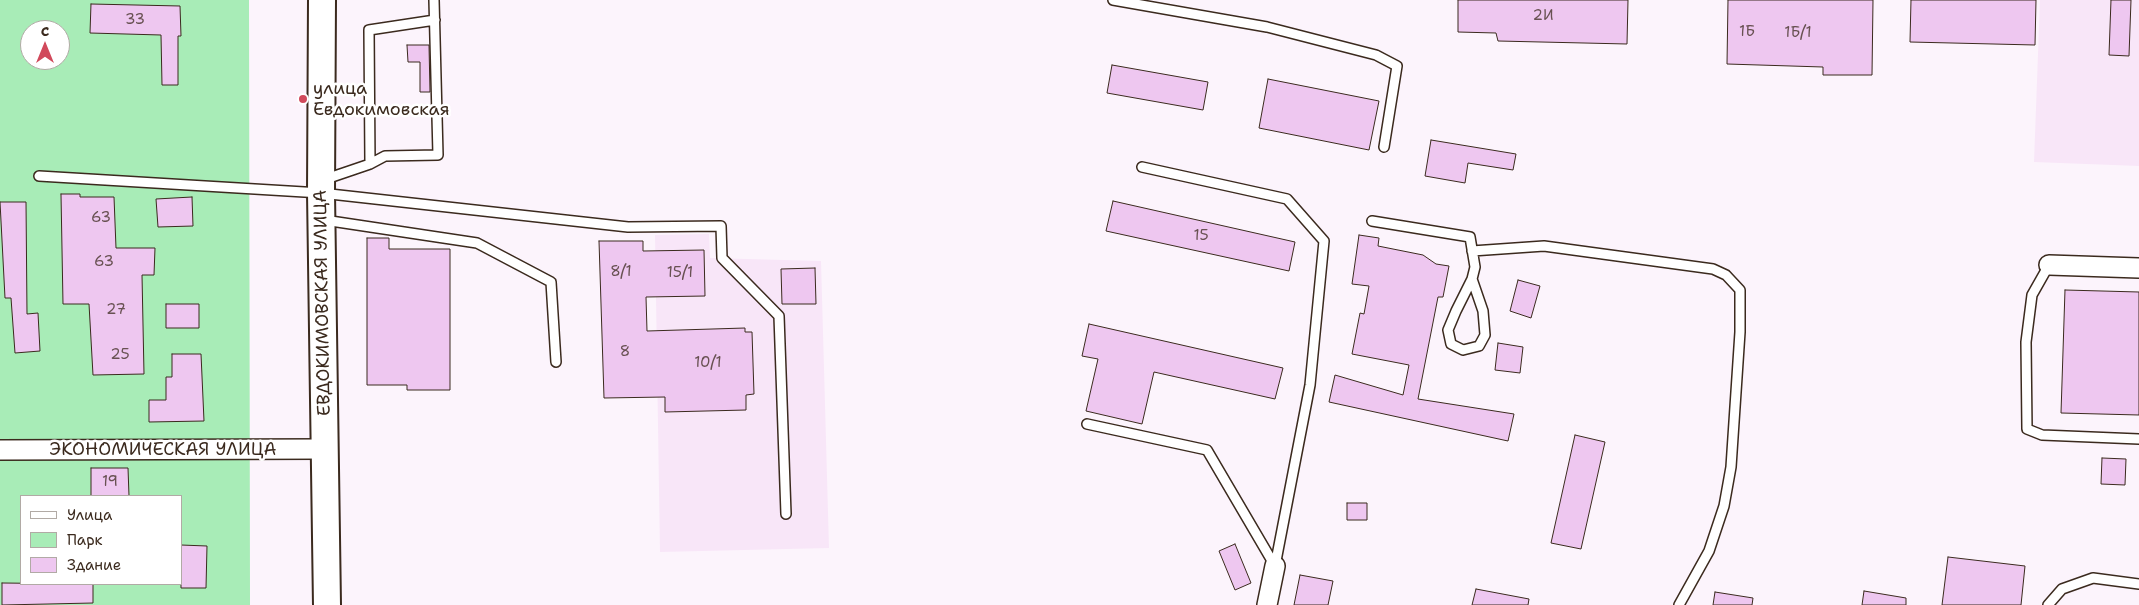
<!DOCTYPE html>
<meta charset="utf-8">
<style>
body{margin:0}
#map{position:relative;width:2139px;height:605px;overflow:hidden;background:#fcf4fc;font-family:"Shantell Sans",sans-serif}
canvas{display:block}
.legend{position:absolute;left:20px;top:495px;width:162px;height:90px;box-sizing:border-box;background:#fff;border:1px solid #b1aaa5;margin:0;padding:6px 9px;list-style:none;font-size:15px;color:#3b2a1e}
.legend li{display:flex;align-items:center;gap:10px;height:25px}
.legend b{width:25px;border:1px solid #b1aaa5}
.north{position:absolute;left:20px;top:20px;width:50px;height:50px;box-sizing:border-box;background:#fff;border:1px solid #b1aaa5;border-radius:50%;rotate:0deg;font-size:14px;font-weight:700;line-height:20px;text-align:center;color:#3b2a1e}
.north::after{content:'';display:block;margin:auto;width:18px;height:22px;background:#d1495b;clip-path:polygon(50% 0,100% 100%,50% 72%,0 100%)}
</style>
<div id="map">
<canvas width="2139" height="605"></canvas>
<ul class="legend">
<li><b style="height:6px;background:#fff"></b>Улица</li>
<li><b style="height:14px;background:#a8ecb7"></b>Парк</li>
<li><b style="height:14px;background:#eec7f0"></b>Здание</li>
</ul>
<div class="north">С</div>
</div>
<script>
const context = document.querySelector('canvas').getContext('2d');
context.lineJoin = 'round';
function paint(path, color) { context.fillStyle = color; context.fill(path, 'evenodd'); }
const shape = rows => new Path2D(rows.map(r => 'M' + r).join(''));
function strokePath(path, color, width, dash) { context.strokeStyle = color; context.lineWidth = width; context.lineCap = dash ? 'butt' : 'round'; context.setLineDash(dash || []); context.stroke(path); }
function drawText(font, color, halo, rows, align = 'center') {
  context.font = font + ' "Shantell Sans",sans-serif'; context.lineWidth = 5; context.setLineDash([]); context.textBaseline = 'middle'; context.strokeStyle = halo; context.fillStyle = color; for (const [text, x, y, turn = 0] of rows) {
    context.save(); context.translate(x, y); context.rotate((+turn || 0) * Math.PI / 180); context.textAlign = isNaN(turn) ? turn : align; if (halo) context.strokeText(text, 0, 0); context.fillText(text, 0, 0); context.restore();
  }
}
paint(shape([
 [2040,0,2139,0,2139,166,2034,162],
 [709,234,710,258,821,261,829,548,660,552,655,235]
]), '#f8e6f8');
paint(shape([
 [0,0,249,0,250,605,0,605],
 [30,30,60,30,60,60,30,60],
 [21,496,181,496,181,584,21,584]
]), '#a8ecb7');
const building = shape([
 [1458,0,1628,0,1627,44,1498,41,1496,33,1458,32,1458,0],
 [1728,0,1873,0,1872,75,1823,75,1823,67,1727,64,1728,0],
 [1911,0,2036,0,2035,45,1910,42,1911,0],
 [2111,0,2131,0,2129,56,2109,55,2111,0],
 [91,4,180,6,181,36,178,36,178,85,162,85,161,35,90,33,91,4],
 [407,45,429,45,430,92,420,92,420,62,408,62,407,45],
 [1112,65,1208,82,1203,110,1107,93,1112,65],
 [1268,79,1379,101,1369,150,1259,128,1268,79],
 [1431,140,1516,154,1513,170,1468,163,1465,183,1425,176,1431,140],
 [61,194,80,194,80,197,114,197,116,248,155,248,154,275,142,275,144,374,93,375,89,304,63,304,61,194],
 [192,197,193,226,158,227,156,199,192,197],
 [1113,201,1295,242,1289,271,1106,231,1113,201],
 [0,202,26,202,27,314,38,313,40,351,15,353,11,298,5,298,0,202],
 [1359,235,1379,238,1378,246,1423,255,1436,264,1449,266,1443,297,1438,297,1418,399,1514,414,1508,441,1329,402,1335,375,1403,395,1409,365,1352,354,1360,313,1364,314,1369,286,1352,284,1359,235],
 [367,238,389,238,389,249,450,249,450,390,407,390,407,385,367,385,367,238],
 [599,241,643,241,643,251,704,250,705,296,646,297,647,331,745,328,745,332,752,332,754,394,746,395,746,410,665,412,665,397,604,398,599,241],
 [815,268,816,304,782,304,781,269,815,268],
 [1518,280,1540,286,1531,318,1510,311,1518,280],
 [2065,290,2139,292,2139,415,2061,413,2065,290],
 [166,304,199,304,199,328,166,328,166,304],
 [1089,324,1283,368,1275,399,1154,372,1142,424,1086,411,1098,359,1082,356,1089,324],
 [1498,343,1523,347,1520,373,1495,370,1498,343],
 [172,354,201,354,204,421,149,422,149,400,166,400,166,377,172,377,172,354],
 [1575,435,1605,442,1581,549,1551,543,1575,435],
 [2102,458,2126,459,2125,485,2101,484,2102,458],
 [91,468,128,468,129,496,91,496,91,468],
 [1347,503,1367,503,1367,520,1347,520,1347,503],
 [1235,544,1251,583,1235,590,1219,551,1235,544],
 [181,545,207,546,206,588,181,588,181,545],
 [1948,557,2025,566,2021,605,1942,605,1948,557],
 [1300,575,1333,581,1328,605,1294,605,1300,575],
 [2,583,93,584,93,603,2,605,2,583],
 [1476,589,1529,599,1528,605,1472,605,1476,589],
 [1864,591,1906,598,1906,605,1862,605,1864,591],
 [1715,592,1753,598,1752,605,1713,605,1715,592]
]);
paint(building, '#eec7f0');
strokePath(building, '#3b2a1e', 1);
const service = shape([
 [1113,0,1267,27,1376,55,1397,66,1384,147],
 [370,164,369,30,435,20],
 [1142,167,1287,199,1324,241,1310,385,1275,566],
 [39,176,321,193,628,227,721,226,722,258,779,316,786,514],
 [323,180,370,164,385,156,438,155,434,0],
 [324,220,477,243,551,282,556,362],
 [1372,221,1470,237,1475,267,1472,279,1456,311,1448,330,1451,344,1463,350,1479,346,1485,335,1483,311,1472,279],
 [1472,251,1544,246,1713,269,1726,275,1740,290,1740,332,1731,467,1724,506,1709,551,1679,605],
 [2049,265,2032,295,2026,342,2027,429,2042,435,2139,439],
 [1087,424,1207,450,1275,566],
 [2048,605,2062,589,2093,578,2139,584]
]);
const minor = shape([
 [2049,265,2139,268],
 [0,450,325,449],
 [1267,605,1275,566]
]);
const secondary = shape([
 [322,0,321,193,327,605]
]);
strokePath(service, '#3b2a1e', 12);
strokePath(minor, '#3b2a1e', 22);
strokePath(secondary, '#3b2a1e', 30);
strokePath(service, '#fff', 9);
strokePath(minor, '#fff', 19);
strokePath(secondary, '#fff', 26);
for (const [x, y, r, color] of [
 [303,99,5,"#d1495b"]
]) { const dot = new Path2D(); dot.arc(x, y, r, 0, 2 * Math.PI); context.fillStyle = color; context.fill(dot); strokePath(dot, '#fff', 2); }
drawText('15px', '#685152', null, [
 ["2И",1543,16],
 ["33",135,20],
 ["1Б",1747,32],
 ["1Б/1",1798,33],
 ["63",101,218],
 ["15",1201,236],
 ["63",104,262],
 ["8/1",621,272],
 ["15/1",680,273],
 ["27",116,310],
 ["8",625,352],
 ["25",120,355],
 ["10/1",708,363],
 ["19",110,482]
]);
drawText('18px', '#3b2a1e', '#fff', [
 ["улица",313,89],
 ["Евдокимовская",313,110]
], 'left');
drawText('18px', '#3b2a1e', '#fff', [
 ["ЕВДОКИМОВСКАЯ УЛИЦА",323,303,-91],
 ["ЭКОНОМИЧЕСКАЯ УЛИЦА",163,450]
]);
</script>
